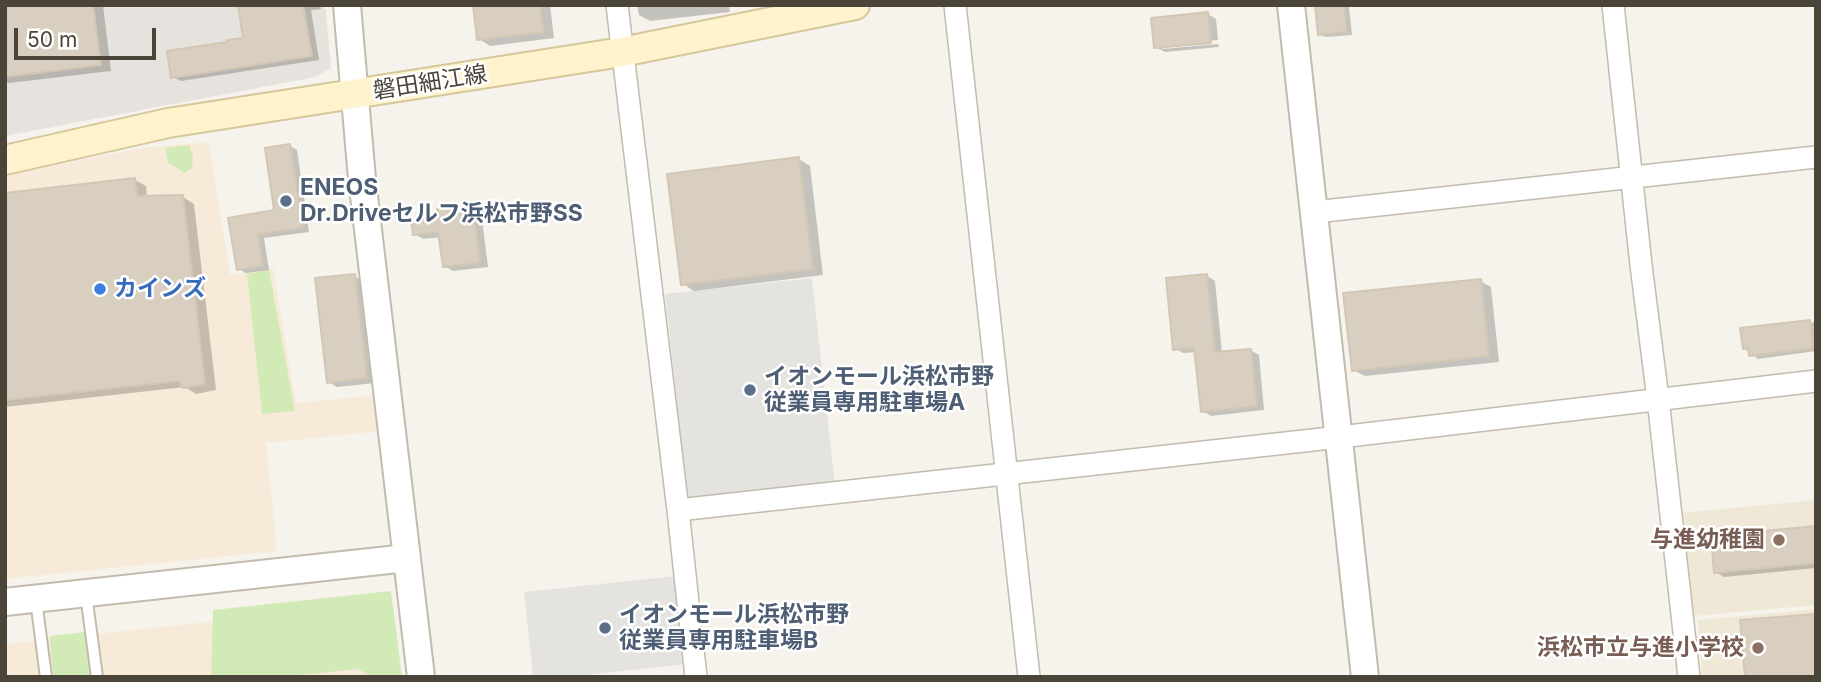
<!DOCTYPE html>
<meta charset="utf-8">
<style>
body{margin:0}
#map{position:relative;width:1821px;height:682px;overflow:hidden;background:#f6f3ec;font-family:Inter,sans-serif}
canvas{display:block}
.frame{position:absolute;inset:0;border:7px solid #4b4439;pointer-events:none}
.scale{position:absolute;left:14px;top:28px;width:142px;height:32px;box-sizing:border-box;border:4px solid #4b4439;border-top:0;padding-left:9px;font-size:21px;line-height:24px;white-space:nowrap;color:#4b4439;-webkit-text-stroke:5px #fff;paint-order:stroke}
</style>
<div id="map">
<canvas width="1821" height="682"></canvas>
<div class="frame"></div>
<div class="scale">50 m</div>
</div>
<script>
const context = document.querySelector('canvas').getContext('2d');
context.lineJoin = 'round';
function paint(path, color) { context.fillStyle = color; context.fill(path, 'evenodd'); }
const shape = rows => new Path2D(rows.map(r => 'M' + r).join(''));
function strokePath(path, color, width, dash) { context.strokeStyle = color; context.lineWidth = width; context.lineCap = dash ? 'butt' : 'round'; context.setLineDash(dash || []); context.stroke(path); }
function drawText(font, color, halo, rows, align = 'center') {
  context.font = font + ' Inter,"Noto Sans JP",sans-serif'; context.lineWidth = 5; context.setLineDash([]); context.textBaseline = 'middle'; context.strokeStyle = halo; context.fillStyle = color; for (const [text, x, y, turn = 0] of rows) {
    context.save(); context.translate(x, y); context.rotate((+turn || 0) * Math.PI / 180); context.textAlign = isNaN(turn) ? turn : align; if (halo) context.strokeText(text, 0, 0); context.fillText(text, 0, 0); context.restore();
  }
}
paint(shape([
 [209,142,230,275,273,268,296,403,375,395,382,431,266,443,277,551,5,579,5,175,141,148],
 [382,603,391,677,5,677,5,644]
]), '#f7ead8');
paint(shape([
 [5,5,325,5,331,68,315,77,5,136]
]), '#e6e2dd');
paint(shape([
 [1816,500,1816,605,1693,616,1683,513],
 [1816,609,1816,677,1702,677,1698,620]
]), '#efe8d6');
paint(shape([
 [189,145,193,156,192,168,185,173,168,163,165,148],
 [269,270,295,411,262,414,247,274],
 [391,591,402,677,371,677,359,669,281,677,211,677,213,610],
 [85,632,90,677,53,677,50,636]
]), '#d2eab5');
paint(shape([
 [812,278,835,485,688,501,665,294],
 [677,576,686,664,566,677,533,677,524,592]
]), '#e5e3e0');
paint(shape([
 [5,5,103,5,111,71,9,83,5,81],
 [240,5,321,5,321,9,311,10,319,60,181,81,173,77,245,39],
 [475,5,550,5,554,38,490,46,479,39],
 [637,5,729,5,730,12,650,21,639,15],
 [1328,5,1346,5,1349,7,1352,35,1325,37,1320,34],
 [1208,14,1216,19,1218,40,1162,46,1162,49,1218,44,1219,47,1165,52,1156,47],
 [290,146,297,150,309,232,264,238,269,270,246,273,239,269,230,219,276,212],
 [799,159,810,166,823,275,694,291,683,284],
 [135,180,146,186,147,197,183,197,194,204,216,390,196,394,185,387,5,407,5,194],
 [473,206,481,211,488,267,453,271,444,266,441,237,423,239,415,234,440,219],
 [354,276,363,281,375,383,337,387,329,382],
 [1207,276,1215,281,1222,353,1250,350,1259,355,1264,410,1211,416,1203,411,1197,352,1183,353,1175,348],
 [1480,281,1491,287,1499,362,1365,376,1353,370],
 [1816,322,1816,351,1758,359,1744,348,1742,330],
 [1816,528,1816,568,1724,577,1716,572]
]), '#0003');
const building = shape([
 [5,5,93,5,101,65,5,77,5,5],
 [238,5,303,5,312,56,171,78,167,51,227,42,227,40,243,38,238,5],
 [473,5,540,5,544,32,477,40,473,5],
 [1315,5,1344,5,1347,32,1318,35,1315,5],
 [1208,12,1211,43,1154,48,1151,18,1208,12],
 [290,144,303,228,258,234,263,266,237,270,228,218,274,210,265,148,290,144],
 [799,157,813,269,681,285,667,174,799,157],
 [135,178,137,196,183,195,205,384,183,388,178,381,5,400,5,193,135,178],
 [473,204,480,263,443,267,438,232,413,235,411,220,438,217,437,209,473,204],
 [355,274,367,378,327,383,315,278,355,274],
 [1207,274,1215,352,1251,349,1257,406,1201,412,1194,348,1173,350,1166,278,1207,274],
 [1481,279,1489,356,1352,371,1343,293,1481,279],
 [1810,320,1813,348,1749,356,1748,348,1743,349,1740,328,1810,320],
 [1816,526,1816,563,1714,573,1711,536,1816,526],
 [1816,614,1816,677,1745,677,1740,620,1816,614]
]);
paint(building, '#d8cfc1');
strokePath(building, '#d3c7b4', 2);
const service = shape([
 [86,594,97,677],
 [36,600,46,677]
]);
const minor = shape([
 [617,5,678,510,696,677],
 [955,5,1029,677],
 [1613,5,1641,265,1658,399,1689,677],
 [1315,212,1816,157],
 [678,510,1340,437,1816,381]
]);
const tertiary = shape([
 [347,5,362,179,421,677],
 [1291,5,1365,677],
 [5,602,407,558]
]);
const secondary = shape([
 [5,160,168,123,622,52,855,5]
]);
strokePath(service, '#c2bbae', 14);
strokePath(minor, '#c2bbae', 24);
strokePath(tertiary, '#c2bbae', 30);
strokePath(secondary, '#d6c79b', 32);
strokePath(service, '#fff', 10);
strokePath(minor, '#fff', 21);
strokePath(tertiary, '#fff', 26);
strokePath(secondary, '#fff3cd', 28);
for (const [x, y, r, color] of [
 [286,201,7,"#5c6f8a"],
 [100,289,7,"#3f7fe0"],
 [750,390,7,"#5c6f8a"],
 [1779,540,7,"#8d6e63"],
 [605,628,7,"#5c6f8a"],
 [1758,648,7,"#8d6e63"]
]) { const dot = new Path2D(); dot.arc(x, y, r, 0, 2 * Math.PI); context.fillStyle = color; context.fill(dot); strokePath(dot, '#fff', 2.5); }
drawText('23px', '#4b4439', '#fff', [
 ["磐田細江線",430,83,-9]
]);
drawText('bold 23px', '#4e5e75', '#fff', [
 ["ENEOS",300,188],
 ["Dr.Driveセルフ浜松市野SS",300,214],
 ["イオンモール浜松市野",764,377],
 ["従業員専用駐車場A",764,403],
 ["イオンモール浜松市野",619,615],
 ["従業員専用駐車場B",619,641]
], 'left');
drawText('bold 23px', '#366cbe', '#fff', [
 ["カインズ",114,289]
], 'left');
drawText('bold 23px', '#785e54', '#fff', [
 ["与進幼稚園",1765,540],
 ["浜松市立与進小学校",1744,648]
], 'right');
</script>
